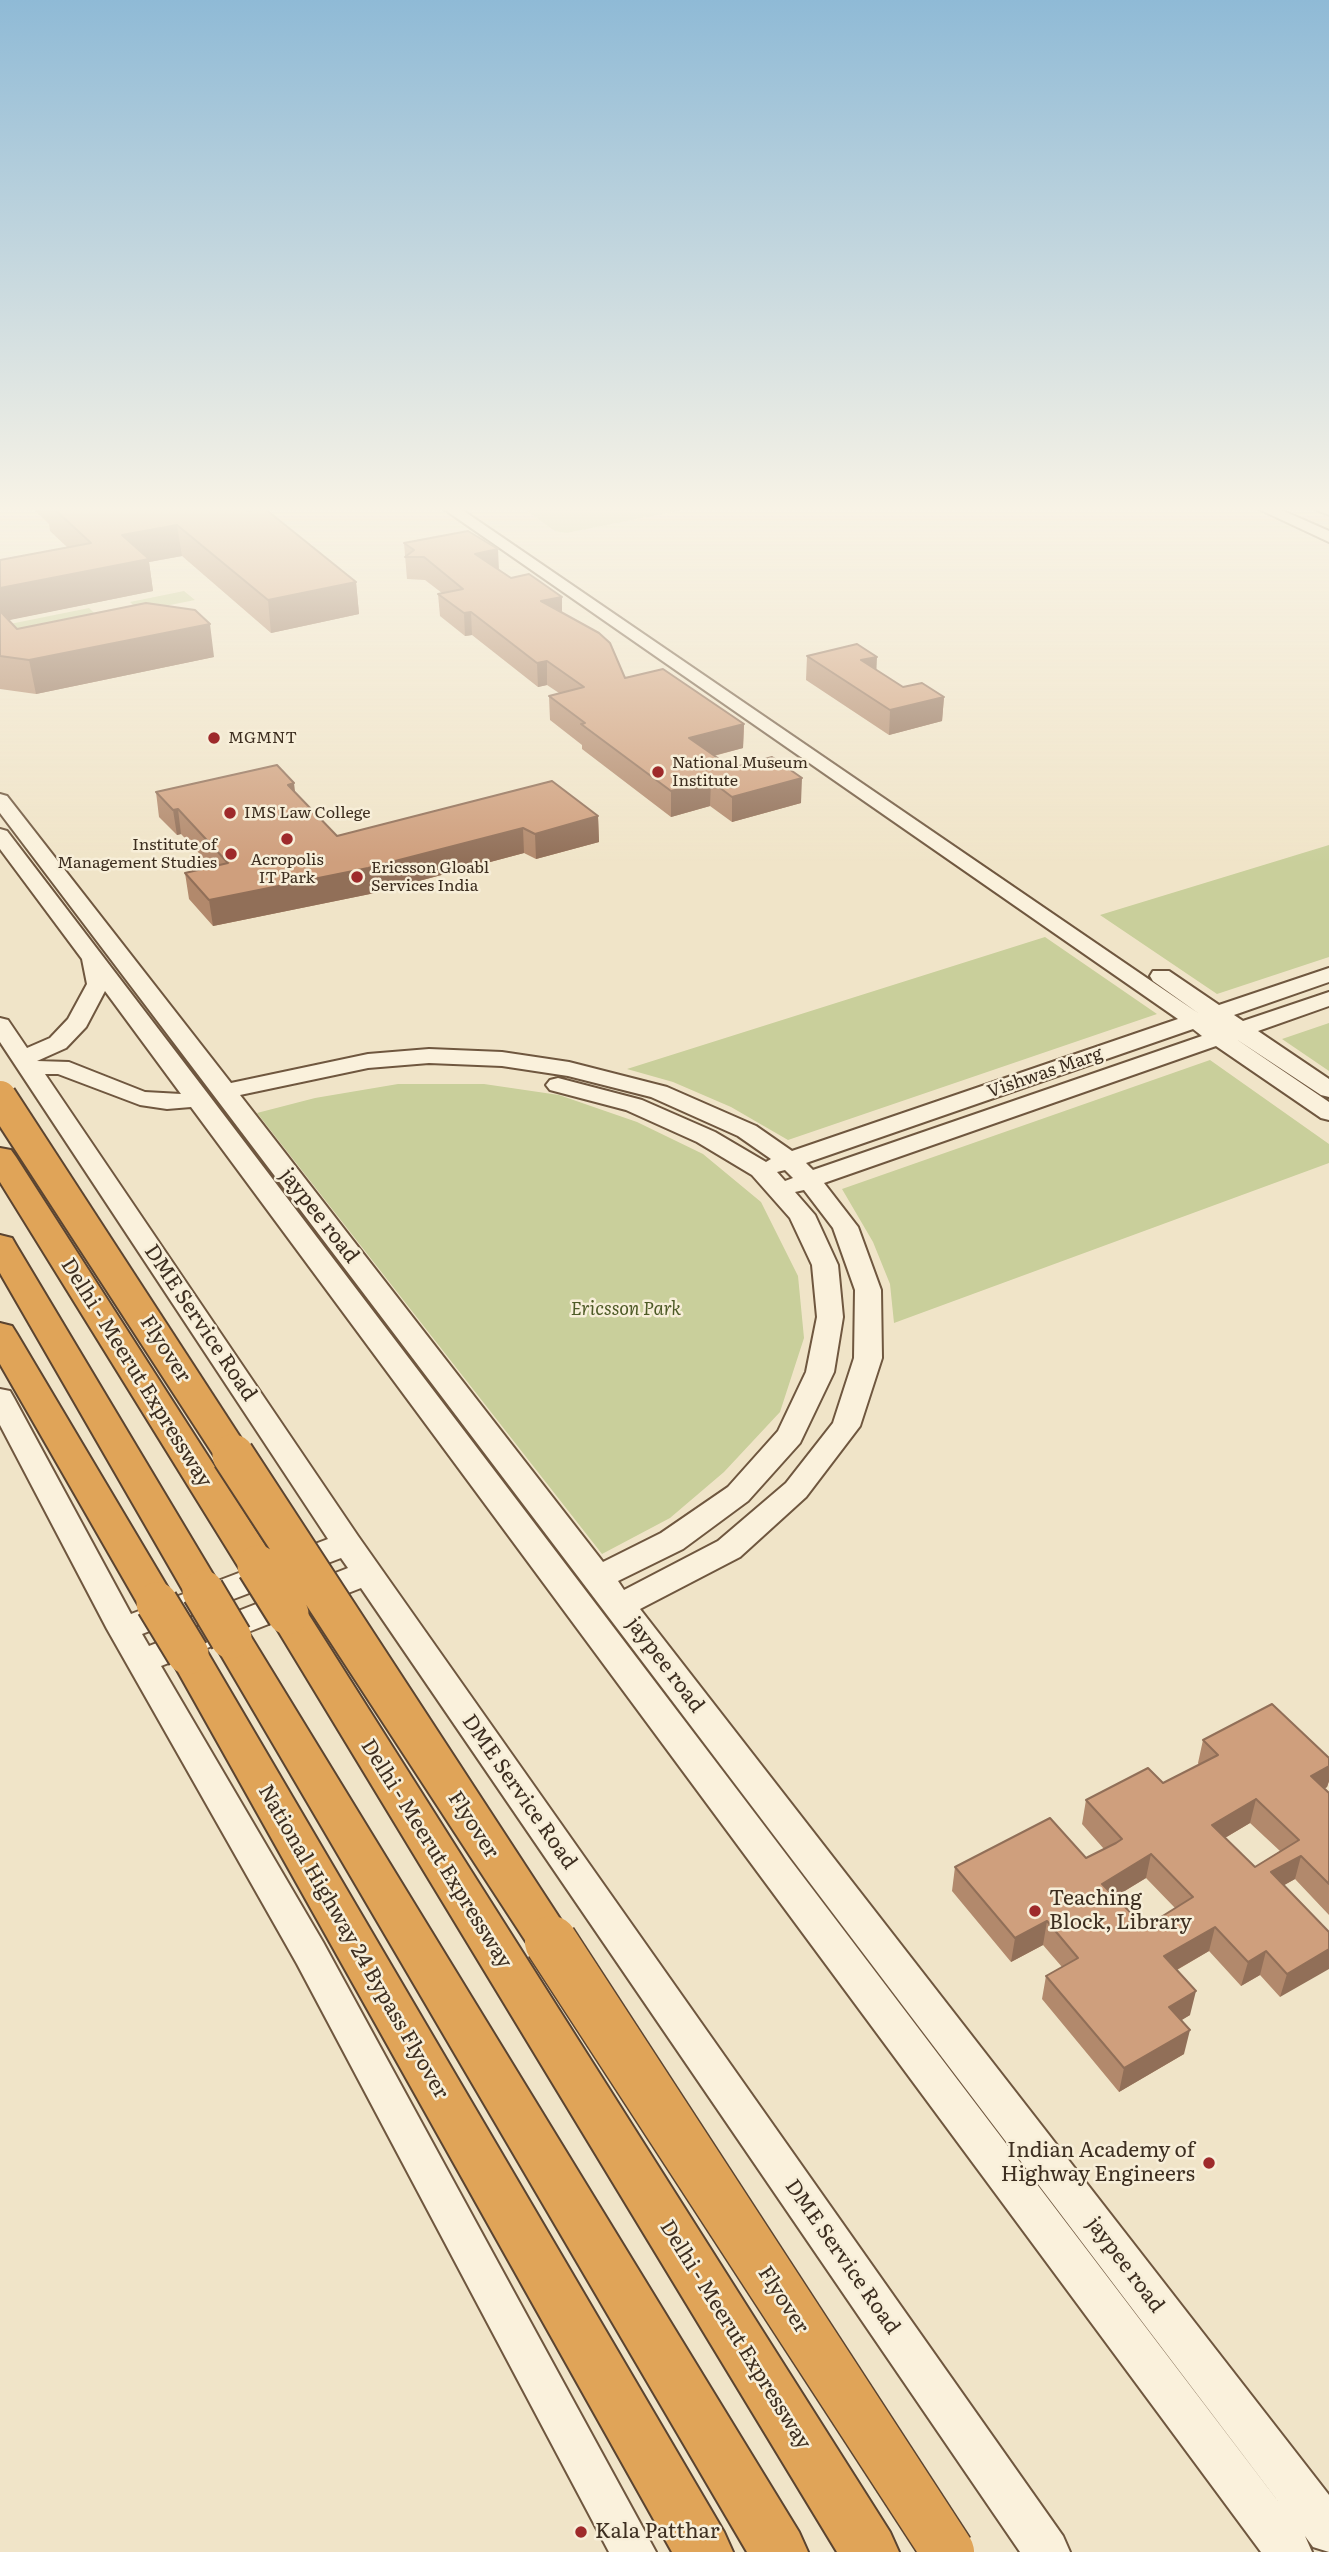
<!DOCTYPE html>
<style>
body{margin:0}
canvas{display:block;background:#f0e4c8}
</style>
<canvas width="1329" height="2552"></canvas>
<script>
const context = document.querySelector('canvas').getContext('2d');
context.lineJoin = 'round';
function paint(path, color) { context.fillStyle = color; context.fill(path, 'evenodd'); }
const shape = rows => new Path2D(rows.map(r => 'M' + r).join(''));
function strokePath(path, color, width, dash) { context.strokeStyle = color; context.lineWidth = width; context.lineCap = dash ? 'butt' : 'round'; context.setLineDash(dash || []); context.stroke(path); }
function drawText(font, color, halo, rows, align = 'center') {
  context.font = font + ' Literata,serif'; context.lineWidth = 5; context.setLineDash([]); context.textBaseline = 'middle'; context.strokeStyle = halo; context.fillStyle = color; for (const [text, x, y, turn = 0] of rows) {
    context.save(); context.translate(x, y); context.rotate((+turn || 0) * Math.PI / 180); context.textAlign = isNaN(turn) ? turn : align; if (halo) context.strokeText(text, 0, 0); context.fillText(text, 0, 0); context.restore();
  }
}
paint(shape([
 [544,505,702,505,703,506,566,533,555,531,528,512,530,508],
 [184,591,195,600,140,611,130,602],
 [89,608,112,630,16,649,0,626],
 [1329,845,1329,957,1217,994,1100,915],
 [1045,937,1157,1014,788,1140,731,1107,673,1082,627,1069],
 [1329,1023,1329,1071,1282,1039],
 [1210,1060,1329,1144,1329,1163,894,1323,890,1284,873,1242,842,1189],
 [398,1084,484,1084,559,1095,637,1122,703,1154,761,1202,798,1276,804,1338,780,1412,724,1472,670,1518,602,1554,257,1113,315,1098]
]), '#c9cf9b');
const street = shape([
 [1308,505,1329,508,1329,515,1309,507,1308,505]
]);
const secondary = shape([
 [438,505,455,505,1198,1013,1153,981,1150,976,1153,971,1169,971,1219,1005,1329,968,1329,982,1234,1015,1243,1021,1329,992,1329,1006,1258,1031,1329,1079,1329,1097,1321,1095,1236,1039,1329,1102,1329,1120,1321,1118,1216,1046,824,1183,858,1227,881,1290,882,1358,860,1426,806,1497,740,1557,640,1609,1329,2495,1329,2552,1313,2547,1305,2536,1312,2552,1261,2552,191,1107,167,1109,140,1105,58,1074,45,1074,358,1536,1063,2536,1070,2552,1020,2552,361,1588,161,1666,323,1942,656,2552,609,2552,297,1964,107,1629,0,1425,0,1389,10,1391,14,1398,131,1614,328,1539,0,1042,0,1018,8,1020,27,1048,50,1038,68,1019,87,984,82,959,0,849,0,829,7,831,208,1094,1287,2513,0,813,0,794,7,796,231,1083,368,1054,429,1049,502,1052,569,1062,667,1087,756,1126,792,1151,1178,1019,438,505],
 [105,991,181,1094,145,1092,69,1062,37,1061,66,1048,86,1027,105,991],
 [1193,1029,1202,1036,813,1170,806,1163,1193,1029],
 [429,1063,502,1066,568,1076,651,1097,738,1136,771,1159,766,1162,715,1132,642,1100,558,1078,550,1080,546,1085,550,1090,626,1110,697,1142,752,1175,790,1218,812,1265,817,1317,806,1372,778,1431,728,1487,661,1533,603,1562,240,1095,368,1068,429,1063],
 [785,1170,793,1178,785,1181,777,1172,785,1170],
 [804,1190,833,1228,855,1290,854,1358,833,1423,786,1483,718,1541,624,1590,618,1581,683,1549,748,1501,800,1443,834,1372,843,1317,838,1265,815,1215,795,1192,804,1190],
 [341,1558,348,1568,149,1646,142,1634,341,1558],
 [1250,505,1270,505,1329,531,1329,542,1250,505]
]);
const highway = shape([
 [0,1148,11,1150,16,1157,272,1556,277,1566,272,1576,258,1580,244,1576,0,1182,0,1148],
 [0,1235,12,1238,16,1245,217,1581,223,1591,217,1601,203,1605,189,1601,0,1273,0,1235],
 [0,1323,12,1326,17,1334,171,1593,177,1603,171,1613,157,1617,143,1613,0,1364,0,1323],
 [288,1599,302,1604,890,2532,899,2552,837,2552,274,1624,268,1614,274,1604,288,1599],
 [231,1623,245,1627,799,2532,808,2552,747,2552,211,1638,217,1627,231,1623],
 [188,1639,202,1643,724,2532,733,2552,672,2552,168,1654,174,1643,188,1639]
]);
strokePath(street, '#8d765c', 4);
strokePath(secondary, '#6f573f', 4);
strokePath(highway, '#5b4430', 4);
paint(street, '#faf1dc');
paint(secondary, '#faf1dc');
paint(highway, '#e0a458');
const highwayBridgeFar2 = shape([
 [0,1097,234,1457]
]);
const highwayBridgeFar1 = shape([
 [233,1455,552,1944],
 [258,1566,288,1614],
 [203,1591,231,1638],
 [157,1603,188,1654]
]);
const highwayBridge = shape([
 [551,1942,948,2552]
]);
strokePath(highwayBridgeFar2, '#5b4430', 36, []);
strokePath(highwayBridgeFar1, '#5b4430', 45, []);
strokePath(highwayBridge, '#5b4430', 55, []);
strokePath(highwayBridgeFar2, '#e0a458', 32);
strokePath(highwayBridgeFar1, '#e0a458', 41);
strokePath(highwayBridge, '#e0a458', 52);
paint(shape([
 [29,505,242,505,356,582,359,614,271,633,182,556,149,562,153,591,8,620,17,629,214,657,36,694,0,689,0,588,67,547,50,531,49,524],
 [404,543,499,570,562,613,625,678,744,724,743,748,714,756,732,768,801,803,732,822,710,806,671,817,582,749,582,745,550,720,549,696,559,693,547,685,538,687,472,635,465,636,440,616,438,594,442,593,425,580,407,579],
 [807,656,876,670,903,687,944,697,942,721,889,735,806,680],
 [156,792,295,792,337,836,598,816,599,842,536,859,524,853,370,894,213,926,189,899,185,873,212,867,181,834,177,835,159,817],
 [1203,1740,1329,1758,1329,1781,1327,1787,1324,1789,1329,1793,1329,1915,1295,1879,1284,1885,1329,1932,1280,1997,1260,1975,1241,1986,1209,1951,1177,1970,1190,2015,1181,2020,1184,2054,1119,2092,1042,1999,1046,1976,1062,1967,1043,1945,1011,1962,952,1891,955,1867,1086,1858,1104,1849,1082,1824,1086,1800,1163,1783,1199,1765,1198,1763],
 [1250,1823,1280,1851,1255,1867,1225,1838],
 [1146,1878,1175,1908,1145,1927,1115,1897]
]), '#b2896c');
paint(shape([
 [177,525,182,556,149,562,153,591,0,622,0,588,122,535],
 [498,549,499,571,475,554],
 [356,582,359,614,271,633,268,600],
 [562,597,562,620,541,601],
 [471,612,472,635,465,636,464,613],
 [210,624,214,657,36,694,29,660],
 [877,657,876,680,861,660],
 [547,661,547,685,538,687,537,663],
 [944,697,942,721,889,735,890,710],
 [744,724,743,748,689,762,689,738],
 [802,778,801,803,732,822,732,797],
 [711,781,710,806,671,817,671,791],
 [294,783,297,808,288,785],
 [178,809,181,834,177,835,173,810],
 [598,816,599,842,536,859,535,834],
 [523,828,524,853,370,894,213,926,209,900],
 [1329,1766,1329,1781,1327,1787,1304,1800,1311,1776],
 [1256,1799,1250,1823,1206,1849,1212,1825],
 [1151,1854,1146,1878,1098,1907,1102,1884],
 [1301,1856,1295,1879,1265,1896,1271,1872],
 [1047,1921,1043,1945,1011,1962,1015,1938],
 [1215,1927,1209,1951,1159,1980,1164,1956],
 [1329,1949,1329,1969,1280,1997,1287,1974],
 [1266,1951,1260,1975,1241,1986,1248,1962],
 [1196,1991,1190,2015,1164,2031,1169,2007],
 [1190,2030,1184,2054,1119,2092,1124,2068]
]), '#916f58');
const building = shape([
 [50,505,242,505,248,511,264,508,356,582,268,600,177,525,122,535,149,559,0,588,0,560,91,543,50,505],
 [468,531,498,549,475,554,511,578,529,574,562,597,541,601,599,633,610,643,625,678,663,669,744,724,689,738,732,768,772,757,802,778,732,797,711,781,671,791,581,724,585,723,549,696,584,687,547,661,537,663,471,612,464,613,438,594,463,589,424,557,405,557,414,550,404,543,468,531],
 [146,603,195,610,210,624,29,660,0,656,0,611,17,629,146,603],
 [857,644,877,657,861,660,903,687,922,683,944,697,890,710,807,656,857,644],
 [277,765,294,783,288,785,337,836,552,781,598,816,535,834,523,828,368,868,209,900,185,873,228,863,178,809,173,810,156,792,277,765],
 [1272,1704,1329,1758,1329,1766,1311,1776,1329,1793,1329,1884,1301,1856,1271,1872,1329,1932,1329,1949,1287,1974,1266,1951,1248,1962,1215,1927,1164,1956,1196,1991,1169,2007,1190,2030,1124,2068,1046,1976,1078,1958,1047,1921,1015,1938,955,1867,1050,1818,1086,1858,1116,1843,1122,1839,1086,1800,1148,1768,1163,1783,1218,1755,1203,1740,1272,1704],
 [1256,1799,1299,1840,1255,1867,1212,1825,1256,1799],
 [1151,1854,1193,1897,1145,1927,1102,1884,1151,1854]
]);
paint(building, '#cf9f7d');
strokePath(building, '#916f58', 2);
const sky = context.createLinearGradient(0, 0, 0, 863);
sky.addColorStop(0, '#8fbad6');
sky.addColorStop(0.59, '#f8f3e6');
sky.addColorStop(1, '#f8f3e600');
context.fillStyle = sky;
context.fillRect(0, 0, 1329, 863);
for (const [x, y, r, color] of [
 [214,738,7,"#9e2a2b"],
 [658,772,7,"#9e2a2b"],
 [230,813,7,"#9e2a2b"],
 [287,839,7,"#9e2a2b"],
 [231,854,7,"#9e2a2b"],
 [357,877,7,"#9e2a2b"],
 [1035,1911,7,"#9e2a2b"],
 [1209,2163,7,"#9e2a2b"],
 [581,2532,7,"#9e2a2b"]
]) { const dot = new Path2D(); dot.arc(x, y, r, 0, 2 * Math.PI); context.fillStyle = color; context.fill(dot); strokePath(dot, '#f7eed8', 2.5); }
drawText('16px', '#3d2e20', '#f7eed8', [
 ["MGMNT",228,738],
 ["National Museum",672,763],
 ["Institute",672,781],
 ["IMS Law College",244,813],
 ["Institute of",217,845,"right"],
 ["Management Studies",217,863,"right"],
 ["Acropolis",287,860,"center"],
 ["IT Park",287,878,"center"],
 ["Ericsson Gloabl",371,868],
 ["Services India",371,886]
], 'left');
drawText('18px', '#3d2e20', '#f7eed8', [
 ["Vishwas Marg",1045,1073,-19]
]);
drawText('italic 18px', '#4d5a26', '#f7eed8', [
 ["Ericsson Park",626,1310]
]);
drawText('21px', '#3d2e20', '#f7eed8', [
 ["jaypee road",319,1216,52],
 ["DME Service Road",200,1323,56],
 ["Flyover",165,1349,57],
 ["Delhi - Meerut Expressway",136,1373,58],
 ["jaypee road",665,1665,53],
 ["DME Service Road",519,1792,55],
 ["Flyover",473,1825,57],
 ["Delhi - Meerut Expressway",436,1854,58],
 ["National Highway 24 Bypass Flyover",353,1942,60],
 ["DME Service Road",842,2257,55],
 ["jaypee road",1125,2265,53],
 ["Flyover",783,2300,57],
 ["Delhi - Meerut Expressway",735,2335,58]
]);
drawText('21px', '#3d2e20', '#f7eed8', [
 ["Teaching",1049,1899],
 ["Block, Library",1049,1923],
 ["Indian Academy of",1195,2151,"right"],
 ["Highway Engineers",1195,2175,"right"],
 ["Kala Patthar",595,2532]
], 'left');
</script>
